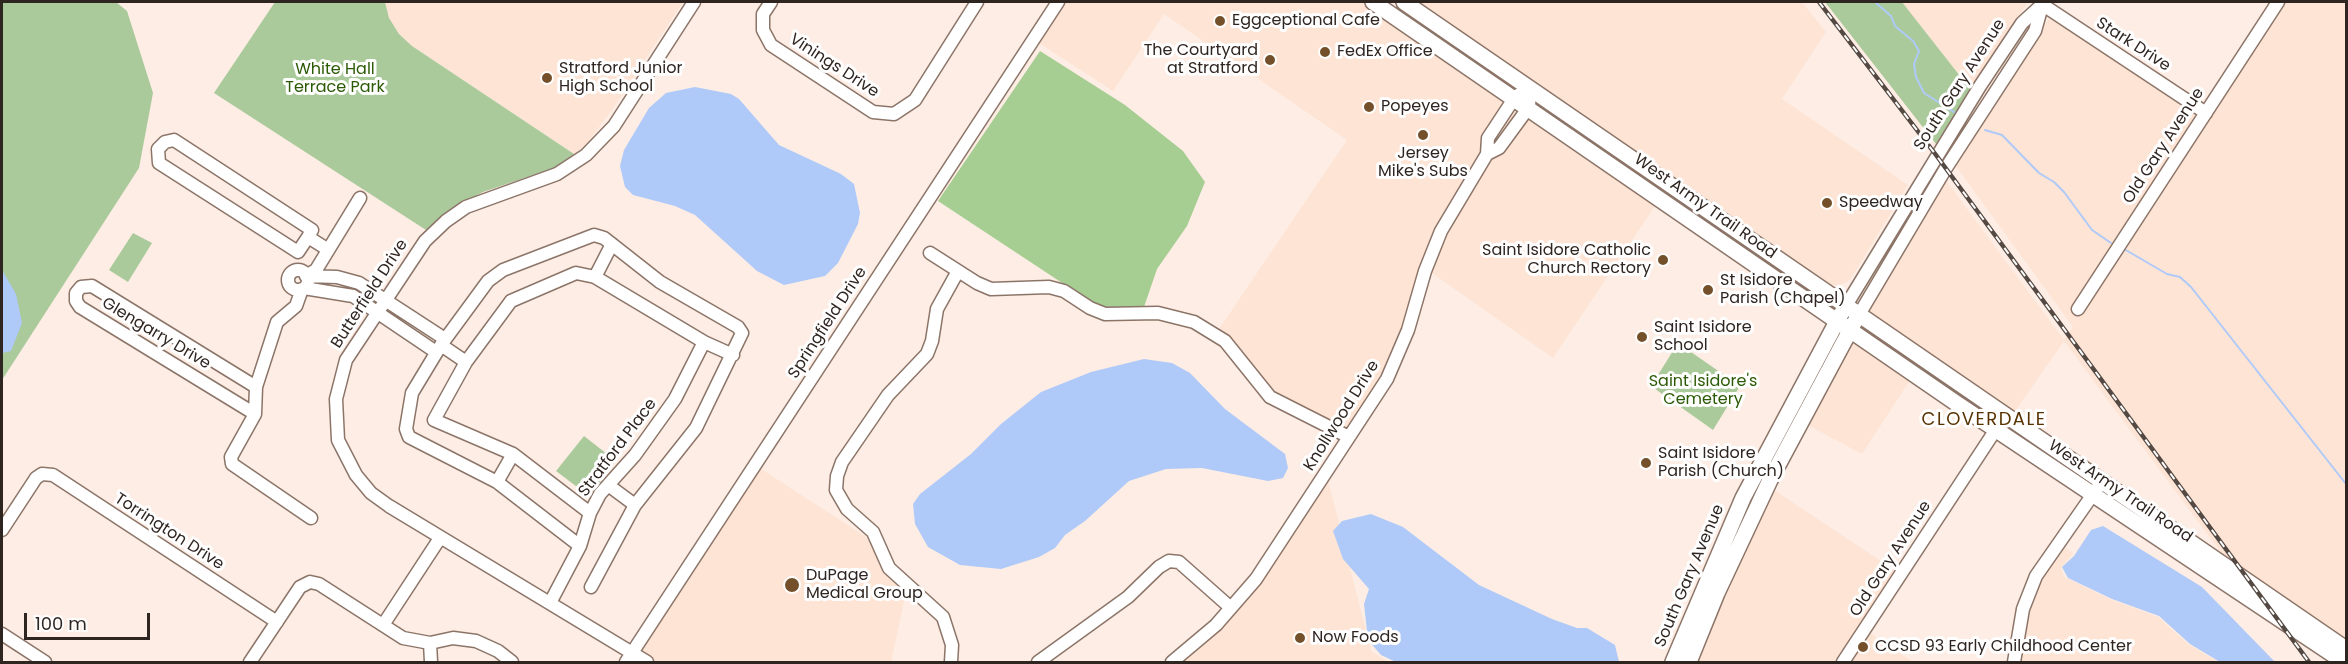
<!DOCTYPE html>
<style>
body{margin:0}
#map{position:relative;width:2348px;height:664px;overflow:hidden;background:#fdede4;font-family:Poppins,sans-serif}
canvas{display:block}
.frame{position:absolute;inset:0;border:3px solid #2f2520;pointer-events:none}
.scale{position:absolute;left:24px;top:613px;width:126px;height:27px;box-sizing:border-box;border:3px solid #2f2520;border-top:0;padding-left:8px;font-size:18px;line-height:21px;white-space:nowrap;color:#2f2520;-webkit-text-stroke:4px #fefefe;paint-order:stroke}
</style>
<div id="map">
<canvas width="2348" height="664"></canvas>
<div class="frame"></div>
<div class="scale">100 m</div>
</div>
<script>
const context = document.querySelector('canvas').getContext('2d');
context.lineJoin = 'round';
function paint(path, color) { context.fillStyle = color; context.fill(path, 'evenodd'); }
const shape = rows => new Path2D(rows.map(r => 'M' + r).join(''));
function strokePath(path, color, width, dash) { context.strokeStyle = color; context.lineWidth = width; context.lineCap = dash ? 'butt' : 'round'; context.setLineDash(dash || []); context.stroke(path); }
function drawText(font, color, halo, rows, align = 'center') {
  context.font = font + ' Poppins,sans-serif'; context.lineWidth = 6; context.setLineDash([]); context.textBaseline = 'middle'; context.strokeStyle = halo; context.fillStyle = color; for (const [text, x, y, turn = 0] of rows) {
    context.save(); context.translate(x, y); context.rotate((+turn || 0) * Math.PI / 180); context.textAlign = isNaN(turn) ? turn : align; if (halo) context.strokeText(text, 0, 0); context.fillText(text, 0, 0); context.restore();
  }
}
paint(shape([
 [385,2,683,2,612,110,587,143,574,154,412,46,399,34,389,18],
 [1062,2,1368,2,1659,200,1553,358,1429,271,1414,300,1386,370,1346,431,1271,394,1217,332,1347,140,1164,14,1113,91,1036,41],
 [1413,2,1802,2,1826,32,1782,99,1908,185,1850,280,1839,286,1825,284],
 [1902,2,2028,2,1971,90],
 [2284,2,2346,2,2346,647,2228,562,2064,341,2014,413,1867,314,1945,179,2064,340,2073,327,1955,165,2049,18,2208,119],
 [1854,339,1912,377,1862,454,1806,424],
 [758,467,871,540,886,573,906,592,891,662,652,662,636,652],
 [1327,476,1371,651,1388,662,1176,662,1236,609],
 [1771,488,1899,573,1867,631,1913,662,1697,662],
 [2061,545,2073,553,2061,568,2064,577,2112,600,2158,617,2188,644,2218,662,2017,662,2021,631,2037,584]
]), '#fee4d5');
paint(shape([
 [2,2,116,2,127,11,153,93,139,168,2,380],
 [275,2,385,2,389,18,399,34,412,46,574,154,554,168,483,192,452,209,426,230,214,93],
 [1825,2,1902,2,1971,90,1936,144],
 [133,233,152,243,128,282,109,270],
 [1678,343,1740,386,1713,430,1651,386],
 [584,436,616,461,589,496,556,471]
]), '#abca9c');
paint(shape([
 [1040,51,1125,105,1183,151,1205,182,1187,226,1157,269,1144,307,1114,309,1094,304,938,201]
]), '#a6ce93');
paint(shape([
 [695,87,731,94,739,99,779,145,841,174,854,184,860,213,858,224,838,263,825,276,784,285,757,271,695,215,675,206,633,195,625,187,620,166,624,150,649,108,666,93],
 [2,270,16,294,22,323,11,351,2,353],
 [1144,359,1172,363,1190,373,1225,409,1285,454,1288,468,1283,478,1268,481,1202,468,1166,469,1129,481,1085,521,1065,535,1055,548,1039,557,1001,569,960,565,928,547,915,524,913,504,920,494,971,454,1001,424,1041,392,1091,372],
 [1371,514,1403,527,1479,585,1552,619,1577,628,1587,628,1615,645,1619,662,1396,662,1381,655,1368,640,1364,604,1369,589,1343,559,1333,531,1342,521],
 [2103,526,2202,587,2275,662,2220,662,2190,644,2159,616,2112,599,2068,578,2062,567,2074,556,2091,530]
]), '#afcaf9');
strokePath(shape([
 [1875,2,1891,16,1895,26,1913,41,1919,51,1914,64,1916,77,1924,93,1957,114],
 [1985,130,2002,135,2039,173,2054,182,2064,192,2092,230,2111,243],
 [2124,249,2167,274,2180,277,2191,287,2346,484]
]), '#afcaf9', 2);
const minor = shape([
 [771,2,763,14,763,30,771,45,873,112,894,114,915,100,977,2],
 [2043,5,2206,113],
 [1487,154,1499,148,1529,107,1530,88],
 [308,237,312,230,174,140,165,142,158,149,159,163,298,252,308,237,327,249],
 [930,253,977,283,991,289,1049,287,1064,291,1090,308,1105,314,1158,313,1194,322,1225,341,1270,397,1349,437],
 '288 280a10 10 0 1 1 20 0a10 10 0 1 1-20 0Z',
 [306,276,337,277,359,283,445,339],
 [306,276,316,270,360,198],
 [595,277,612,244],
 [304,288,353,296,436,352],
 [302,289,296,306,277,322,256,387,255,414,231,457,232,464,311,518],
 [1847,304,1980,86,2022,23,2045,2],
 [2078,309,2278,2],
 [1860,313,1946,168,2035,31,2042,6],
 [704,342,733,355],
 [441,345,466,362],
 [255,414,80,307,76,301,76,293,81,287,92,286,256,387],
 [497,482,513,454],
 [2,530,36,478,42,474,53,475,277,622],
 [580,546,497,482,409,437,406,429,412,393,441,345,488,281,503,270,594,235,604,238,660,282,738,327,742,333,696,428,635,505,608,485],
 [591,587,635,505],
 [550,603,580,546,590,513,600,494,635,455,675,399,704,342,595,277,576,273,511,301,466,362,434,420,513,454,590,513],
 [383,625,440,538],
 [2,634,45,662],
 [430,643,431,662],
 [250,662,300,587,310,582,319,584,403,638,430,643,453,638,476,641,498,651,512,662],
 [626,662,1058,2],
 [647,662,389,506,371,493,356,475,338,440,336,399,346,360,425,241,446,221,466,207,557,174,586,155,614,126,694,2],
 [951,662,952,645,943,617,889,568,873,532,847,509,836,490,837,476,842,462,888,395,927,354,932,341,937,309,958,271],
 [1038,662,1128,597,1159,567,1169,561,1179,562,1231,608],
 [1172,662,1216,625,1256,579,1387,379,1408,330,1425,271,1441,231,1487,154,1488,138,1515,97,1530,88],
 [1843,662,2006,414],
 [2014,662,2023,609,2036,576,2098,487]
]);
const major = shape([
 [1373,2,1956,403,2344,662],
 [1404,2,2346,649],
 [1673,662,1743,498,1841,314],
 [1689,662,1717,593,1770,480,1854,323]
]);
strokePath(minor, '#8c7568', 15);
strokePath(major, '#8c7568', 18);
strokePath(minor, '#fff', 12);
strokePath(major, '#fff', 15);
const rail = shape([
 [1819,2,1936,155,2309,662]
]);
strokePath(rail, '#544943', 4.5);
strokePath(rail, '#fefefe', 2, [7]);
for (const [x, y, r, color] of [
 [1220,21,6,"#74502a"],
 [1325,52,6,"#74502a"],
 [1270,60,6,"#74502a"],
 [547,78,6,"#74502a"],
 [1369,107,6,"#74502a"],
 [1423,135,6,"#74502a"],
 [1827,203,6,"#74502a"],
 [1663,260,6,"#74502a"],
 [1708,290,6,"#74502a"],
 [1642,337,6,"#74502a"],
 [1646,463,6,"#74502a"],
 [792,585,8,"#74502a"],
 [1300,638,6,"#74502a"],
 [1863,647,6,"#74502a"]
]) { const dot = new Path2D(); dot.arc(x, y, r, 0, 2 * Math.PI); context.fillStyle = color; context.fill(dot); strokePath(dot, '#fefefe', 2); }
drawText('16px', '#2f2520', '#fefefe', [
 ["Eggceptional Cafe",1232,21],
 ["The Courtyard",1258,51,"right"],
 ["at Stratford",1258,69,"right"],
 ["FedEx Office",1337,52],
 ["Stratford Junior",559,69],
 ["High School",559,87],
 ["Popeyes",1381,107],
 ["Jersey",1423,154,"center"],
 ["Mike's Subs",1423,172,"center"],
 ["Speedway",1839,203],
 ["Saint Isidore Catholic",1651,251,"right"],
 ["Church Rectory",1651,269,"right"],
 ["St Isidore",1720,281],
 ["Parish (Chapel)",1720,299],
 ["Saint Isidore",1654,328],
 ["School",1654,346],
 ["Saint Isidore",1658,454],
 ["Parish (Church)",1658,472],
 ["DuPage",806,576],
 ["Medical Group",806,594],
 ["Now Foods",1312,638],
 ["CCSD 93 Early Childhood Center",1875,647]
], 'left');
drawText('16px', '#2f2520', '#fefefe', [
 ["Stark Drive",2133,45,33],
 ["Vinings Drive",834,66,33],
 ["South Gary Avenue",1960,85,-57],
 ["Old Gary Avenue",2164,146,-57],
 ["West Army Trail Road",1705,207,35],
 ["Butterfield Drive",370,294,-57],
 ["Springfield Drive",828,323,-57],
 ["Glengarry Drive",156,334,31],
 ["Knollwood Drive",1342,416,-58],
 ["Stratford Place",618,448,-53],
 ["West Army Trail Road",2120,492,34],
 ["Torrington Drive",169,532,33],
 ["Old Gary Avenue",1891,559,-57],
 ["South Gary Avenue",1690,576,-67]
]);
drawText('16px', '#2b5a04', '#fefefe', [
 ["White Hall",335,70],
 ["Terrace Park",335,88],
 ["Saint Isidore's",1703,382],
 ["Cemetery",1703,400]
]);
context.letterSpacing = '1.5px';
drawText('18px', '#583200', '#fefefe', [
 ["CLOVERDALE",1984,420]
]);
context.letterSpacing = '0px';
</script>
